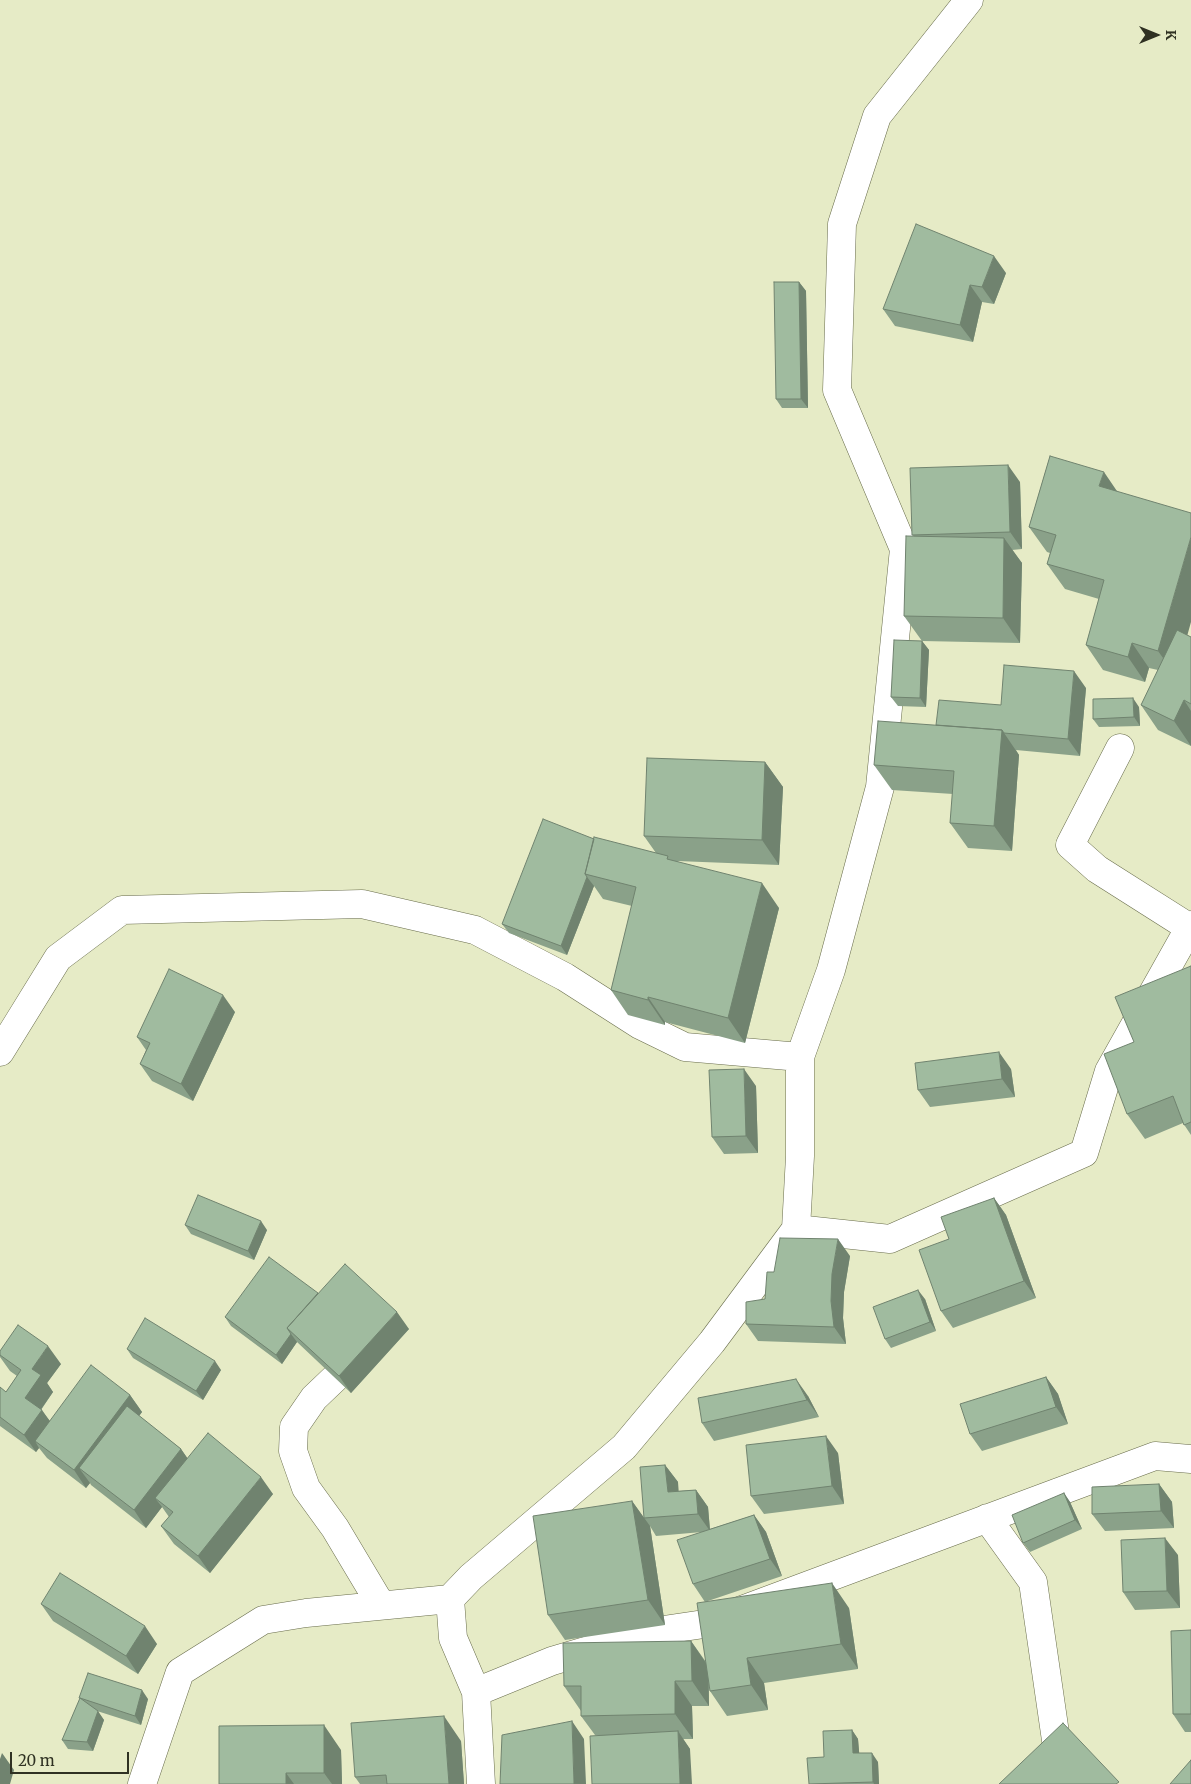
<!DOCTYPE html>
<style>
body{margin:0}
#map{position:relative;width:1191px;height:1784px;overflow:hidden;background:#e6ebc6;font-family:Merriweather,serif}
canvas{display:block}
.north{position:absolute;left:1131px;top:10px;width:50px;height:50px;-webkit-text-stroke:4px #e6ebc6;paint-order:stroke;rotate:90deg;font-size:14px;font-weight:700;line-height:20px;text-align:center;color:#2f3122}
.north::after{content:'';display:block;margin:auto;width:18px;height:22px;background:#2f3122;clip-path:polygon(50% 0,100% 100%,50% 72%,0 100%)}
.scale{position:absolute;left:10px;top:1752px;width:119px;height:22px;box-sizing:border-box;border:2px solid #2f3122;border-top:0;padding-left:6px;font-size:15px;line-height:18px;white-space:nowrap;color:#2f3122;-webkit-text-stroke:4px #e6ebc6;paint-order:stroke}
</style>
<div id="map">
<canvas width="1191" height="1784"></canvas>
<div class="north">K</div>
<div class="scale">20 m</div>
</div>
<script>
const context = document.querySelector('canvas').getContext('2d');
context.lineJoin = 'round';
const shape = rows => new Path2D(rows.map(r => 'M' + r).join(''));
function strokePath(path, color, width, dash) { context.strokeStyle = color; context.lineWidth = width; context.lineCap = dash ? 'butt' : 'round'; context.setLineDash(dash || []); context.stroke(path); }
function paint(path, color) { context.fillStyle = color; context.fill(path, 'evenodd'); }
const minor = shape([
 [1120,748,1070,845,1097,869,1190,928],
 [0,1052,58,958,122,910,362,904,475,930,565,977,640,1025,685,1047,800,1057],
 [796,1229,890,1239,1084,1153,1109,1071,1191,925],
 [335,1378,314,1398,294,1427,293,1451,306,1488,335,1528,381,1605],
 [987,1518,1033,1582,1057,1747],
 [476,1692,552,1661,650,1632,704,1624,1155,1456,1191,1459],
 [142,1784,180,1672,263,1620,306,1613,450,1599],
 [481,1784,476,1692,453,1638,450,1599,471,1577,624,1447,712,1342,796,1229,800,1156,800,1057,831,970,880,787,904,549,837,390,842,224,877,116,969,0]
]);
strokePath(minor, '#686c4b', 29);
strokePath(minor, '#fff', 28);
paint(shape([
 [1006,273,994,304,982,302,973,342,895,326,883,309],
 [799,282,806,291,808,408,782,408,776,399],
 [1050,456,1187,635,1191,637,1191,746,1158,730,1141,705,1158,670,1149,668,1145,682,1103,670,1086,645,1099,599,1065,589,1047,564,1050,553,1047,552,1029,527],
 [1020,482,1022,549,1012,550,1022,563,1020,643,922,641,904,616,914,536,912,535],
 [922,641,929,650,926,707,898,706,891,697],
 [1086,688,1080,756,1016,750,1019,755,1012,851,968,848,950,823,953,794,892,790,874,765,936,725,1001,705],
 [1139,707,1140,726,1099,727,1093,719],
 [765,762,783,787,779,865,677,861,779,908,745,1043,665,1022,665,1025,628,1015,611,990,632,906,603,899,594,886,567,955,509,933,502,924,594,839,656,853,644,836],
 [1191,966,1191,1135,1183,1123,1145,1139,1127,1114,1134,1042],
 [235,1012,193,1101,152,1081,140,1064,146,1050,137,1037],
 [1011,1069,1015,1097,930,1107,918,1090],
 [756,1086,758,1153,724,1154,712,1137],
 [994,1198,1006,1215,1036,1298,953,1328,941,1311,949,1239],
 [185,1225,267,1230,254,1260,191,1234],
 [850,1256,844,1292,843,1318,846,1344,758,1341,746,1324,765,1299,774,1272],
 [318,1293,409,1329,351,1393,297,1342,282,1364,231,1326,225,1317],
 [925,1299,936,1331,891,1348,885,1339],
 [127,1349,221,1370,203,1400,133,1358],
 [0,1351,61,1364,47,1383,53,1392,41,1410,50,1421,130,1395,142,1412,139,1416,181,1449,187,1458,273,1494,210,1573,174,1544,161,1526,169,1517,162,1507,146,1528,91,1485,90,1483,86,1488,47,1458,39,1448,36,1452,0,1426,0,1387,6,1392,17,1376,10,1371,0,1357],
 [1046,1377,1058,1394,1068,1424,982,1451,970,1434],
 [808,1396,819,1417,714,1441,702,1423],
 [838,1453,844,1504,764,1514,751,1496],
 [665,1465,678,1482,678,1491,696,1490,708,1507,710,1529,754,1515,766,1532,782,1576,705,1602,849,1608,858,1669,764,1683,768,1710,727,1716,710,1691,709,1683,709,1706,692,1706,693,1739,683,1739,690,1749,595,1735,581,1716,581,1711,564,1686,691,1641,706,1662,705,1602,693,1584,702,1532,656,1536,650,1526,665,1625,565,1640,548,1615,632,1501,644,1518],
 [1159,1484,1172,1502,1174,1528,1105,1531,1092,1514],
 [1064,1493,1070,1502,1082,1529,1030,1552,1023,1543],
 [1178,1555,1180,1608,1135,1610,1123,1592],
 [41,1604,157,1644,138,1674,53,1621],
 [1191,1630,1191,1732,1185,1732,1173,1714],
 [79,1698,148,1699,141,1725,97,1711,104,1720,93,1751,68,1749,62,1740,80,1699],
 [852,1730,858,1739,859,1753,878,1762,879,1784,809,1784,824,1757],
 [461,1741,464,1784,360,1784,355,1777],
 [341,1750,342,1784,219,1784]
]), '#8aa189');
paint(shape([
 [994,256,1006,273,994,304,982,287],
 [799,282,806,291,808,408,801,399],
 [970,285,982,302,973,342,960,325],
 [1008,465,1020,482,1022,549,1010,532],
 [1104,472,1121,497,1099,486],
 [1191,537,1191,622,1176,676,1158,651],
 [1004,538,1022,563,1020,643,1003,618],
 [922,641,929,650,926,707,920,698],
 [1132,643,1149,668,1145,682,1128,657],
 [1074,671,1086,688,1080,756,1068,739],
 [1133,698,1139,707,1140,726,1134,717],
 [1184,700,1191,711,1191,746,1174,721],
 [1002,730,1019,755,1012,851,994,826],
 [765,762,783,787,779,865,762,840],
 [587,877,594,886,567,955,561,946],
 [762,883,779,908,745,1043,728,1018],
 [223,995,235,1012,193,1101,181,1084],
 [648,997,665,1022,665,1025,648,1000],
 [999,1052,1011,1069,1015,1097,1002,1079],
 [744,1069,756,1086,758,1153,746,1136],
 [994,1198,1006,1215,1036,1298,1024,1281],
 [261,1221,267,1230,254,1260,248,1251],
 [838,1239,850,1256,844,1292,843,1318,846,1344,834,1327,831,1301,832,1274],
 [918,1290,925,1299,936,1331,930,1322],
 [397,1312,409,1329,351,1393,339,1376],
 [291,1334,297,1342,282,1364,276,1355],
 [48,1346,61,1364,47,1383,53,1392,37,1415,25,1398,32,1369],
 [215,1361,221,1370,203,1400,196,1391],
 [1046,1377,1058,1394,1068,1424,1056,1407],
 [796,1379,808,1396,819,1417,807,1400],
 [130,1395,142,1412,93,1478,79,1468,90,1483,86,1488,74,1470],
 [42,1410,54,1427,35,1441,39,1448,36,1452,24,1435],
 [826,1436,838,1453,844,1504,832,1486],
 [181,1449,193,1466,155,1498,162,1507,146,1528,134,1510],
 [665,1465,678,1482,680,1509,668,1492],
 [261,1477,273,1494,210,1573,198,1556],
 [1159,1484,1172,1502,1174,1528,1161,1511],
 [696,1490,708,1507,710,1531,698,1514],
 [1064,1493,1070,1502,1082,1529,1075,1520],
 [632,1501,650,1526,665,1625,648,1600],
 [754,1515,766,1532,782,1576,770,1559],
 [1165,1538,1178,1555,1180,1608,1167,1591],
 [832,1583,849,1608,858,1669,841,1644],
 [145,1626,157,1644,138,1674,126,1656],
 [691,1641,708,1666,709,1706,692,1681],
 [747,1658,764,1683,768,1710,751,1685],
 [675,1681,692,1706,693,1739,675,1714],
 [142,1690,148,1699,141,1725,135,1716],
 [98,1711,104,1720,93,1751,87,1742],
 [444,1716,461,1741,464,1784,449,1784],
 [572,1721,584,1739,586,1784,574,1784],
 [324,1725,341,1750,342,1784,332,1784,324,1773],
 [852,1730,858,1739,860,1762,853,1753],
 [678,1731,690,1749,692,1784,680,1784],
 [2,1753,14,1770,10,1784,0,1784,0,1759],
 [872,1753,878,1762,879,1784,874,1784,873,1782],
 [286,1773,294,1784,286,1784]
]), '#70836f');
const building = shape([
 [916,224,994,256,982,287,970,285,960,325,883,309,916,224],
 [774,282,799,282,801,399,776,399,774,282],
 [1050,456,1104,472,1099,486,1191,513,1191,537,1158,651,1132,643,1128,657,1086,645,1104,580,1047,564,1056,535,1029,527,1050,456],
 [1008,465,1010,532,912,535,910,468,1008,465],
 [906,536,1004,538,1003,618,904,616,906,536],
 [1177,630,1191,637,1191,704,1184,700,1174,721,1141,705,1177,630],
 [894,640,922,641,920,698,891,697,894,640],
 [1004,665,1074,671,1068,739,1004,733,1002,730,936,725,939,700,1001,705,1004,665],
 [1133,698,1134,717,1093,719,1093,699,1133,698],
 [878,721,1002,730,994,826,950,823,954,771,874,765,878,721],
 [647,758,765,762,762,840,644,836,647,758],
 [543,819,594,839,585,874,587,877,561,946,502,924,543,819],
 [594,837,668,856,667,859,762,883,728,1018,648,997,648,1000,611,990,636,887,585,874,594,837],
 [1191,966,1191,1122,1184,1125,1173,1096,1127,1114,1104,1054,1134,1042,1115,997,1191,966],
 [169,969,223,995,181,1084,140,1064,150,1043,137,1037,169,969],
 [999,1052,1002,1079,918,1090,915,1063,999,1052],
 [744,1069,746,1136,712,1137,709,1070,744,1069],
 [198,1195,261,1221,248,1251,185,1225,198,1195],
 [994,1198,1024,1281,941,1311,919,1250,949,1239,941,1217,994,1198],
 [780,1238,838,1239,832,1274,831,1301,834,1327,746,1324,746,1302,765,1299,767,1272,774,1272,780,1238],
 [269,1257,318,1293,287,1328,291,1334,276,1355,225,1317,269,1257],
 [345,1264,397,1312,339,1376,287,1328,345,1264],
 [918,1290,930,1322,885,1339,873,1307,918,1290],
 [145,1318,215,1361,196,1391,127,1349,145,1318],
 [18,1325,48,1346,32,1369,41,1375,25,1398,42,1410,24,1435,0,1417,0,1387,6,1392,21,1370,0,1355,0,1351,18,1325],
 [91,1365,130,1395,74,1470,35,1441,91,1365],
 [1046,1377,1056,1407,970,1434,960,1404,1046,1377],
 [796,1379,807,1400,702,1423,698,1398,796,1379],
 [127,1406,181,1449,134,1510,79,1468,127,1406],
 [208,1433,261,1477,198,1556,161,1526,173,1512,155,1498,208,1433],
 [826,1436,832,1486,751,1496,746,1445,826,1436],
 [665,1465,668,1492,696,1490,698,1514,644,1518,640,1467,665,1465],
 [1159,1484,1161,1511,1092,1514,1092,1487,1159,1484],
 [1064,1493,1075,1520,1023,1543,1012,1515,1064,1493],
 [632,1501,648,1600,548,1615,533,1516,632,1501],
 [754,1515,770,1559,693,1584,677,1540,754,1515],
 [1165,1538,1167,1591,1123,1592,1121,1540,1165,1538],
 [60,1573,145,1626,126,1656,41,1604,60,1573],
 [832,1583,841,1644,747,1658,751,1685,710,1691,697,1603,832,1583],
 [1191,1630,1191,1714,1173,1714,1171,1631,1191,1630],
 [691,1641,692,1681,675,1681,675,1714,581,1716,581,1686,564,1686,563,1643,691,1641],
 [88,1673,142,1690,135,1716,80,1698,98,1711,87,1742,62,1740,80,1698,79,1698,88,1673],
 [444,1716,449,1784,387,1784,386,1775,355,1777,351,1723,444,1716],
 [572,1721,574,1784,500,1784,502,1735,572,1721],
 [1063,1723,1119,1782,1116,1784,999,1784,1063,1723],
 [324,1725,324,1773,286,1773,286,1784,219,1784,219,1726,324,1725],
 [852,1730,853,1753,872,1753,873,1782,809,1784,807,1758,824,1757,823,1731,852,1730],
 [678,1731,680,1784,592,1784,590,1736,678,1731],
 [1191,1760,1191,1784,1170,1784,1191,1760]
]);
paint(building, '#a0bb9f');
strokePath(building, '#70836f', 1);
</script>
